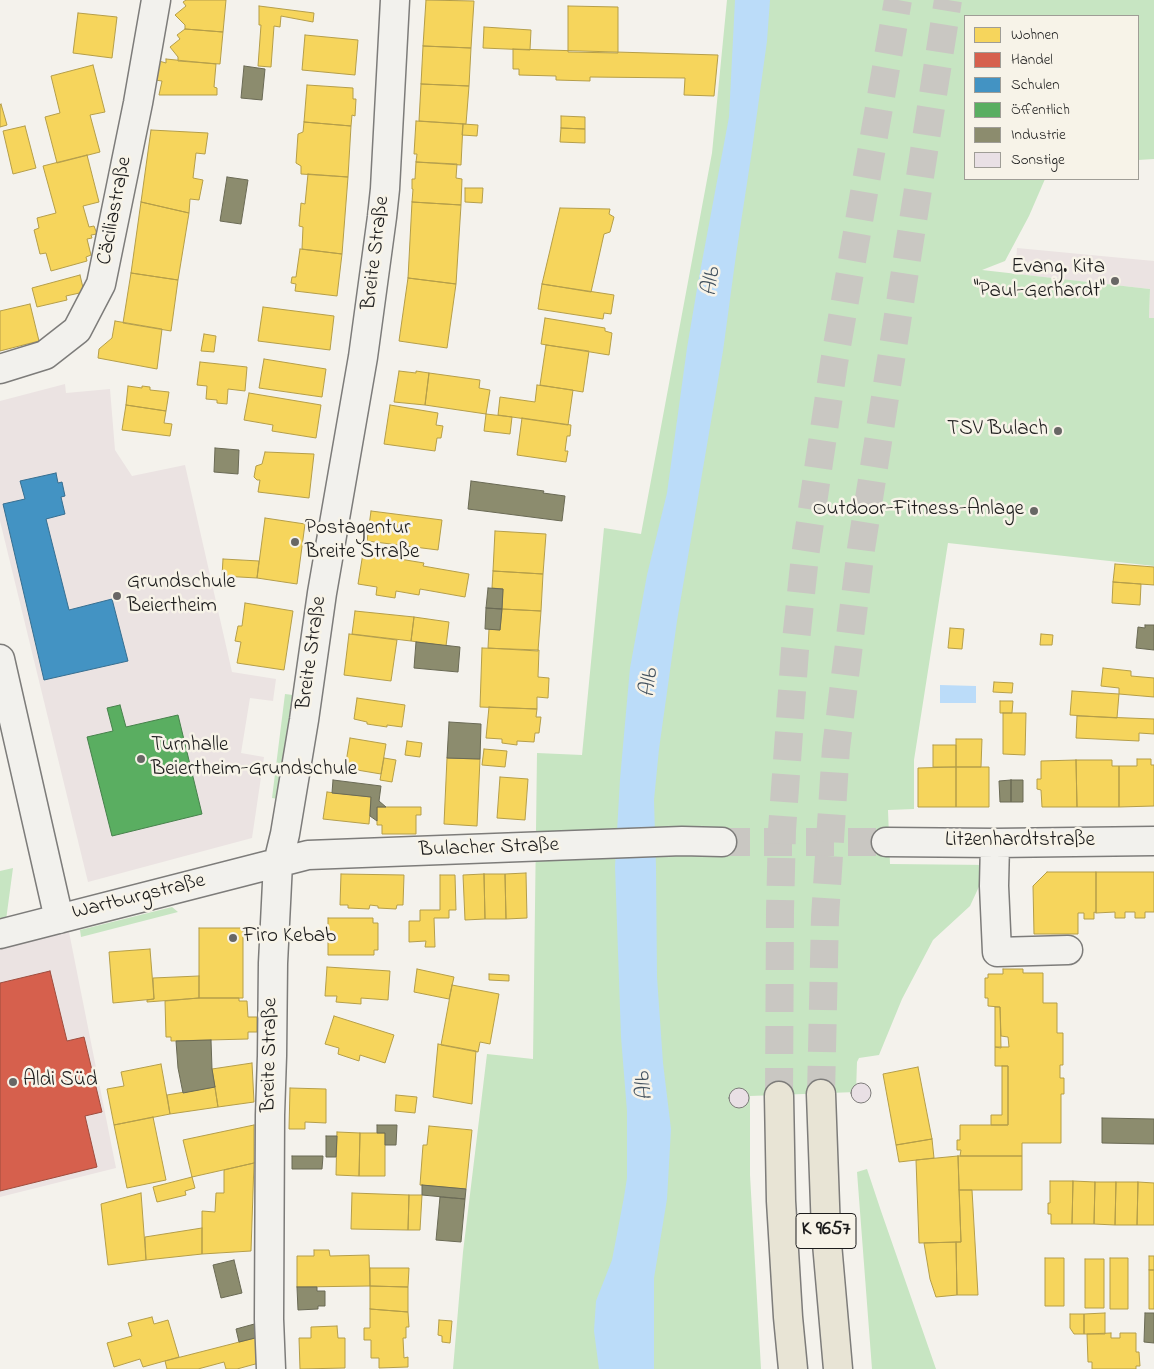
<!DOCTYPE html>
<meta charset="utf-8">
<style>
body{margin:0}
#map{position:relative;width:1154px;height:1369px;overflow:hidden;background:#f4f2ec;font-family:"Indie Flower",sans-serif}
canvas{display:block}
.legend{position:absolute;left:964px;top:15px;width:175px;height:165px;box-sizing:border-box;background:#f7f3e8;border:1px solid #9f9d96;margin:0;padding:6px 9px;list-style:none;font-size:15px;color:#1c1c1c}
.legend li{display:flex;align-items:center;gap:10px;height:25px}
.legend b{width:25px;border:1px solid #9f9d96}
</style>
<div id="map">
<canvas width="1154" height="1369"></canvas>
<ul class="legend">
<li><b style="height:14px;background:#f6d55c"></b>Wohnen</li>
<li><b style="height:14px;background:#d6604d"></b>Handel</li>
<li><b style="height:14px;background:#4393c3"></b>Schulen</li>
<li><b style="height:14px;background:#5aae61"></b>Öffentlich</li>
<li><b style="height:14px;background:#8c8c6e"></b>Industrie</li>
<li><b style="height:14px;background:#e9e0e5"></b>Sonstige</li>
</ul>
</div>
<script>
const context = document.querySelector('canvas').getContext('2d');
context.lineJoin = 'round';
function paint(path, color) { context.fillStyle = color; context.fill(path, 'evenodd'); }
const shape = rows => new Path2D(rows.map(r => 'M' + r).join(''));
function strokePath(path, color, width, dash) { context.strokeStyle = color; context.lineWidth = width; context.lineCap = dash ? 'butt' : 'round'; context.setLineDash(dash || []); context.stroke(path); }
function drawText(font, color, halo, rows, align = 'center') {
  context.font = font + ' "Indie Flower",sans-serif'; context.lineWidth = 5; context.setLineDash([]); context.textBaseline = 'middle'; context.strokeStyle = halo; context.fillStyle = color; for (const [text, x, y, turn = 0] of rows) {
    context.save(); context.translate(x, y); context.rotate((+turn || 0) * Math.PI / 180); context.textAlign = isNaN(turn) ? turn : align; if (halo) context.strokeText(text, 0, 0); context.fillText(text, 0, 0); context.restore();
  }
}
paint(shape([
 [1017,248,1154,261,1154,318,1149,318,1150,289,1015,274],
 [65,384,66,393,110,389,115,450,132,476,185,465,232,672,276,679,273,701,250,698,241,753,264,757,252,838,88,882,0,521,0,401],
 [69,932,116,1168,0,1197,0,949]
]), '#ebe3e2');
paint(shape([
 [727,0,1154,0,1154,159,1138,160,1138,16,965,16,965,179,1045,179,1029,216,1005,261,982,270,1150,289,1149,318,1154,318,1154,566,948,543,914,760,914,809,888,810,890,864,989,865,970,906,933,940,902,999,879,1055,859,1058,857,1062,856,1092,750,1096,750,1175,761,1369,453,1369,463,1252,487,1054,533,1059,537,753,582,755,604,528,641,534,712,153],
 [285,694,293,695,278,799,272,798],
 [13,868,6,920,0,921,0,871],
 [172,907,178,912,81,937,80,930],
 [867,1169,881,1211,936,1369,872,1369,857,1172]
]), '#c7e5c2');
paint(shape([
 [735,0,770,0,767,41,751,157,736,255,723,351,677,621,659,749,654,800,656,867,657,977,663,1063,671,1129,667,1199,654,1278,654,1369,599,1369,594,1331,596,1301,612,1260,624,1197,627,1178,627,1111,621,1037,615,867,620,779,630,668,647,575,667,493,687,348,698,283,729,117],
 [940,685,976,686,976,703,940,703]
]), '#bbdcf9');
const homes = shape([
 [186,0,226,0,223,32,185,29,185,25,175,15,186,6,183,2,186,0],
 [426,0,474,1,471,48,423,46,426,0],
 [259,6,314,13,313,22,281,16,280,27,274,26,271,67,258,66,261,25,259,25,259,6],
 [568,6,618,7,618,53,568,52,568,6],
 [78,13,117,17,112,58,73,53,78,13],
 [484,27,531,30,530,50,483,48,484,27],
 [185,29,223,32,220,64,178,61,178,57,170,47,180,39,177,35,185,29],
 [305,35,358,40,355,75,302,70,305,35],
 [423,46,471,48,469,86,421,84,423,46],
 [513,49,718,55,714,96,684,95,685,78,590,77,590,81,556,80,556,76,519,75,519,69,513,69,513,49],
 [166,59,216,64,214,87,217,88,217,95,159,95,162,81,155,80,159,61,166,63,166,59],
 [93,65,105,112,90,115,100,152,57,163,45,117,60,113,51,76,93,65],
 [421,84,469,86,466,124,419,121,421,84],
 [307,85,353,88,353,99,356,99,355,116,352,115,351,126,304,122,307,85],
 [1,104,7,125,0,127,0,105,1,104],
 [561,116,585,117,585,129,561,128,561,116],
 [416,121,463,124,461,165,416,162,417,154,414,154,416,121],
 [304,122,351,126,348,177,301,174,301,166,296,163,298,134,303,132,304,122],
 [463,124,478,125,477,136,462,135,463,124],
 [25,126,36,168,13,174,3,131,25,126],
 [561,128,585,129,585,143,560,142,561,128],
 [151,130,208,133,205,154,196,153,193,178,203,180,199,200,190,199,189,213,141,202,151,130],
 [87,155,99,202,83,206,89,227,94,226,97,234,91,235,92,238,87,239,91,255,86,257,87,261,51,271,46,253,40,254,34,230,39,228,37,218,56,213,43,166,87,155],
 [416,162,457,164,456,178,462,179,461,205,412,202,413,189,412,189,412,179,415,179,416,162],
 [308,174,348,177,342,254,302,249,303,227,299,226,301,203,305,204,308,174],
 [465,188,483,188,482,203,465,202,465,188],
 [141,202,189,213,178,280,131,273,141,202],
 [412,202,461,205,456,284,408,278,412,202],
 [560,208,610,209,609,214,614,217,610,232,604,234,591,292,542,284,560,208],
 [300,249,342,254,337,296,295,291,296,284,291,283,292,277,296,277,300,249],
 [131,273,178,280,171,331,123,323,131,273],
 [80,275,84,292,66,296,67,300,37,307,32,288,80,275],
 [408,278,456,284,447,348,399,341,408,278],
 [542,284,614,295,611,314,604,313,603,319,538,309,542,284],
 [30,304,39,341,0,351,0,311,30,304],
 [263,307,334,316,330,350,258,341,263,307],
 [545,318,605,328,605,331,612,333,609,355,541,344,545,318],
 [115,321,162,329,157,369,98,358,99,349,112,338,115,321],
 [204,334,216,336,214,352,201,351,204,334],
 [546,345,589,351,583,392,540,385,546,345],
 [264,359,326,369,322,397,259,388,264,359],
 [200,362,247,367,245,391,228,389,227,404,217,403,217,400,206,399,207,386,197,385,200,362],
 [399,371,416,373,416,371,429,373,425,405,394,402,399,371],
 [429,373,480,380,479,388,490,390,486,414,425,405,429,373],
 [537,385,573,390,568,425,498,415,500,397,535,402,537,385],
 [128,386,142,388,142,386,150,387,150,390,169,392,166,411,126,405,128,386],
 [249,393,321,405,316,438,272,431,273,425,244,420,249,393],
 [126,405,166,411,164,423,172,424,170,436,122,430,126,405],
 [390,405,438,413,436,425,443,426,441,438,437,438,435,451,384,444,390,405],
 [486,414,512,417,510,434,484,431,486,414],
 [522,418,571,425,570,436,567,436,565,451,568,451,566,462,517,455,522,418],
 [265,452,314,454,309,498,258,492,260,480,257,480,254,477,256,466,262,464,265,452],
 [371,511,442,520,438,550,367,541,371,511],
 [265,518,305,524,297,584,257,578,265,518],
 [495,531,546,534,543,574,493,571,495,531],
 [363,553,424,563,423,566,469,574,465,597,420,589,419,595,396,591,395,598,376,595,377,587,358,584,363,553],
 [223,559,259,561,257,578,222,576,223,559],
 [1115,564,1154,567,1154,585,1113,582,1115,564],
 [493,571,543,574,541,611,502,609,503,589,492,588,493,571],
 [1113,582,1141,584,1140,605,1112,603,1113,582],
 [245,603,293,611,284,670,237,663,241,642,235,641,238,626,242,626,245,603],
 [502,609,541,611,538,651,488,648,489,629,500,630,502,609],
 [355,611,414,617,411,641,352,634,355,611],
 [414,617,449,622,446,646,411,641,414,617],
 [950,628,964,629,962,649,948,648,950,628],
 [349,634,397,640,391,681,344,675,349,634],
 [1041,634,1053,635,1052,645,1040,645,1041,634],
 [482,648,539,650,538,677,549,678,548,698,537,697,537,709,480,707,482,648],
 [1103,668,1131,671,1131,676,1154,678,1154,697,1119,694,1119,688,1101,686,1103,668],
 [994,682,1013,683,1012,693,993,692,994,682],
 [1072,691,1119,694,1117,718,1070,715,1072,691],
 [357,698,405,705,402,727,387,725,387,727,367,724,367,722,354,719,357,698],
 [1000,701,1013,701,1012,713,1000,713,1000,701],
 [489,707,537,709,536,717,541,717,539,733,535,733,534,742,517,741,517,745,502,743,502,739,486,738,489,707],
 [1003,713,1026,713,1025,755,1003,754,1003,713],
 [1077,716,1154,719,1154,734,1139,733,1139,741,1076,738,1077,716],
 [350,738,386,744,381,774,345,768,350,738],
 [956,739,982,739,981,767,956,767,956,739],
 [407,741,422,743,420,757,405,755,407,741],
 [933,745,956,745,956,767,933,767,933,745],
 [484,749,507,751,505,767,482,765,484,749],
 [384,758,396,760,392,782,380,780,384,758],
 [447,758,480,759,477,826,444,824,447,758],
 [1137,759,1151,759,1151,765,1154,765,1154,806,1119,807,1119,766,1137,766,1137,759],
 [1076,760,1112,760,1112,766,1119,766,1119,807,1077,807,1076,760],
 [1076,760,1077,807,1042,807,1041,790,1037,789,1037,779,1041,779,1041,761,1076,760],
 [956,767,956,807,918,807,918,768,956,767],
 [956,767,989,767,989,807,956,807,956,767],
 [500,777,528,779,525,820,497,818,500,777],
 [327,792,371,797,369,824,323,819,327,792],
 [377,807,421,807,421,815,416,815,416,834,382,834,382,825,377,825,377,807],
 [1047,872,1096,872,1096,913,1094,912,1094,919,1084,919,1084,913,1078,913,1078,934,1034,934,1033,886,1047,872],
 [1096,872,1154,872,1154,912,1145,912,1145,918,1135,918,1135,912,1125,912,1125,918,1115,918,1115,912,1096,913,1096,872],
 [526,873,527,918,506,919,505,874,526,873],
 [341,874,404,875,403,905,397,905,396,909,378,908,378,906,370,905,369,909,348,908,348,905,340,905,341,874],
 [484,874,485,919,465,920,463,875,484,874],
 [484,874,505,874,506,919,485,919,484,874],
 [440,875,455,875,456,910,449,910,449,918,434,918,435,947,425,947,426,941,409,942,409,921,420,921,420,910,440,910,440,875],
 [328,918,373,918,373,923,378,923,378,950,374,950,374,955,328,955,328,918],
 [199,928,243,928,243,998,199,998,199,928],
 [150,949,154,999,113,1003,109,952,150,949],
 [327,967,390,971,388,1000,361,998,361,1004,336,1002,337,996,325,996,327,967],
 [417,969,454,977,449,999,414,992,417,969],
 [1003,969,1023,969,1023,973,1043,973,1043,1003,1057,1003,1057,1033,1063,1033,1063,1065,1060,1065,1060,1078,1064,1078,1064,1094,1061,1094,1061,1143,1022,1143,1022,1156,960,1156,961,1150,957,1150,957,1140,960,1140,960,1125,1008,1125,1008,1066,995,1066,995,1047,1009,1047,1008,1037,1001,1036,1000,1007,988,1006,988,998,985,998,985,978,988,978,988,974,1003,974,1003,969],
 [489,974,509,975,509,981,489,980,489,974],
 [199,976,199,998,147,1002,147,1000,154,999,153,978,199,976],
 [452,985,499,994,490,1044,480,1042,478,1052,441,1045,452,985],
 [199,998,239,998,239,1001,247,1001,248,1017,257,1017,257,1032,248,1032,248,1039,171,1041,171,1037,166,1037,165,1001,199,998],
 [995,1007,1000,1007,1001,1048,995,1047,995,1007],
 [334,1016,394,1035,385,1063,360,1055,359,1061,338,1054,339,1048,325,1044,334,1016],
 [438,1044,476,1051,472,1104,433,1097,438,1044],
 [252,1063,254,1102,218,1107,212,1069,252,1063],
 [161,1064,170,1114,114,1125,107,1089,124,1086,121,1072,161,1064],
 [1002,1066,1008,1066,1008,1125,991,1125,991,1115,1002,1115,1002,1066],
 [918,1067,932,1139,896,1145,883,1074,918,1067],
 [215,1087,218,1107,170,1114,167,1095,215,1087],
 [290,1088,326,1089,326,1123,305,1122,305,1129,289,1129,290,1088],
 [396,1095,417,1097,415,1113,395,1111,396,1095],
 [153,1117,166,1180,127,1188,114,1125,153,1117],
 [254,1125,254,1163,192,1177,183,1140,254,1125],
 [429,1126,472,1130,466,1189,420,1185,423,1145,427,1145,429,1126],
 [337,1132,360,1133,359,1176,336,1175,337,1132],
 [360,1133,385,1133,385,1176,359,1176,360,1133],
 [932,1139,934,1158,899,1162,896,1145,932,1139],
 [958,1156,961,1242,919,1243,916,1160,958,1156],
 [958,1156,1022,1156,1022,1190,959,1190,958,1156],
 [254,1163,251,1251,202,1254,202,1211,215,1212,216,1193,224,1193,224,1170,254,1163],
 [192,1177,195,1188,185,1191,186,1195,157,1202,153,1187,192,1177],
 [1050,1181,1073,1181,1072,1224,1051,1224,1051,1214,1048,1214,1048,1203,1050,1203,1050,1181],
 [1073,1181,1095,1182,1094,1224,1072,1224,1073,1181],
 [1095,1182,1116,1182,1115,1225,1094,1224,1095,1182],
 [1116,1182,1138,1182,1137,1225,1115,1225,1116,1182],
 [1138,1182,1154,1183,1154,1225,1137,1225,1138,1182],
 [959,1190,972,1190,978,1295,957,1295,956,1242,961,1242,959,1190],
 [141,1193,146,1260,108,1265,101,1204,141,1193],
 [352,1193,409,1195,408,1230,351,1229,352,1193],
 [409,1195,422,1195,420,1230,408,1230,409,1195],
 [202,1228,202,1254,146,1260,145,1237,202,1228],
 [956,1242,957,1295,936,1297,930,1279,924,1243,956,1242],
 [314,1250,329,1250,330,1256,369,1255,370,1286,297,1287,297,1256,314,1256,314,1250],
 [1149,1256,1154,1256,1154,1270,1149,1270,1149,1256],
 [1045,1258,1064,1258,1064,1306,1045,1306,1045,1258],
 [1110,1258,1128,1258,1128,1309,1110,1309,1110,1258],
 [1085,1259,1104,1259,1104,1308,1085,1308,1085,1259],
 [370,1268,409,1268,408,1287,370,1286,370,1268],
 [1149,1270,1154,1270,1154,1309,1149,1309,1149,1270],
 [370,1286,408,1287,408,1312,370,1309,370,1286],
 [370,1309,408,1312,409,1327,406,1327,406,1338,403,1338,404,1358,408,1357,408,1367,379,1368,379,1358,371,1358,371,1340,364,1340,364,1328,370,1328,370,1309],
 [1105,1313,1105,1334,1084,1334,1084,1314,1105,1313],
 [1070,1314,1084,1314,1084,1334,1074,1334,1070,1328,1070,1314],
 [152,1317,154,1324,168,1320,179,1357,143,1367,140,1359,114,1367,107,1343,132,1336,128,1323,152,1317],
 [439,1320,452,1321,450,1343,442,1342,442,1336,438,1335,439,1320],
 [337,1326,338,1338,345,1338,345,1368,300,1369,299,1338,311,1338,311,1327,337,1326],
 [1111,1333,1111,1338,1120,1338,1120,1333,1136,1333,1136,1352,1139,1352,1140,1366,1136,1366,1136,1369,1092,1369,1092,1362,1088,1362,1087,1334,1111,1333],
 [259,1337,259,1363,237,1369,226,1369,224,1362,198,1369,167,1369,165,1361,259,1337]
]);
paint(homes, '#f6d55c');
strokePath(homes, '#b59e49', 1);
const shops = shape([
 [50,971,67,1041,84,1037,102,1112,85,1116,97,1167,0,1191,0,983,50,971]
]);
paint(shops, '#d6604d');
strokePath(shops, '#9e4c3e', 1);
const schools = shape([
 [56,473,58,483,62,482,65,496,61,497,65,514,46,519,69,610,112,599,128,661,44,680,3,504,25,499,20,481,56,473]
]);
paint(schools, '#4393c3');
strokePath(schools, '#376f91', 1);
const public = shape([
 [120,705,126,727,178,715,202,814,112,836,87,737,113,731,107,708,120,705]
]);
paint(public, '#5aae61');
strokePath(public, '#47824c', 1);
const industry = shape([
 [244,66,265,69,262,100,241,98,244,66],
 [227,177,248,180,241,224,220,221,227,177],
 [215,448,239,450,238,474,214,472,215,448],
 [471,481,544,491,543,493,565,496,562,521,468,509,471,481],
 [488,588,503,589,502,609,486,608,488,588],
 [486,608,502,609,500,630,485,629,486,608],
 [1145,625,1154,625,1154,650,1136,648,1138,627,1145,628,1145,625],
 [416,642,460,647,458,672,414,668,416,642],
 [449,722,481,724,480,759,447,758,449,722],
 [333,780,381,786,379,801,386,807,377,807,377,821,370,816,371,797,332,793,333,780],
 [1011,780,1011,802,1000,802,999,781,1011,780],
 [1011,780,1023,780,1023,802,1011,802,1011,780],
 [211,1040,212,1069,215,1087,183,1093,178,1068,176,1041,211,1040],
 [1102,1118,1154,1119,1154,1144,1102,1143,1102,1118],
 [377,1125,397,1125,396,1145,385,1145,385,1133,377,1133,377,1125],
 [326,1136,337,1136,336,1157,326,1157,326,1136],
 [292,1156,323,1156,322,1169,292,1169,292,1156],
 [422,1185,466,1189,465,1199,422,1195,422,1185],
 [440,1197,465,1199,461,1242,436,1240,440,1197],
 [234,1260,242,1293,221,1298,213,1265,234,1260],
 [297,1287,317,1287,317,1291,325,1291,325,1306,318,1306,318,1309,298,1310,297,1287],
 [1145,1313,1154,1313,1154,1343,1144,1342,1145,1313],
 [258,1323,259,1337,239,1342,236,1329,258,1323]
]);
paint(industry, '#8c8c6e');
strokePath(industry, '#6a6a55', 1);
const building = shape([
 '851 1093a10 10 0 1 1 20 0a10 10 0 1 1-20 0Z',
 '729 1098a10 10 0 1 1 20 0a10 10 0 1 1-20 0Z'
]);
paint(building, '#e9e0e5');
strokePath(building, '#7d7c7a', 1);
strokePath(shape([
 [722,842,886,842]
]), '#c9c7c2', 28, [28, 14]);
strokePath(shape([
 [821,1094,825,917,836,748,861,549,948,0],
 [779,1096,780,911,782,830,795,650,805,556,834,363,898,0]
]), '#c9c7c2', 28, [28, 14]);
const minor = shape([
 [0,369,45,355,77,330,101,284,138,103,156,0],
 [0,659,59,919],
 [886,842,995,843,1154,841],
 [995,843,994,886,997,952,1068,950],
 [0,934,308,855,682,841,722,842],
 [271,1369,269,1319,270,1115,272,1056,273,963,278,863,285,834,304,720,322,593,363,357,382,217,385,189,395,0]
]);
const highway = shape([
 [821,1094,826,1232,838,1369],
 [779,1096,781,1201,788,1317,793,1369]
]);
strokePath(minor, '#7d7c7a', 31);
strokePath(highway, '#7d7c7a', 31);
strokePath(minor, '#f2f1ed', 28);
strokePath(highway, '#e8e4d5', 28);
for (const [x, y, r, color] of [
 [1115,281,5,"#686765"],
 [1058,431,5,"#686765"],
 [1034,511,5,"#686765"],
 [295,542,5,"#686765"],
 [117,596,5,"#686765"],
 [141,759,5,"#686765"],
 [233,938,5,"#686765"],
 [13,1082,5,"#686765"]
]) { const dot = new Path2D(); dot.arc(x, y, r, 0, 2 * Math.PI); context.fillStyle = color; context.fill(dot); strokePath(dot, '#f7f3e8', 2); }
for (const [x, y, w] of [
 [826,1231,60]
]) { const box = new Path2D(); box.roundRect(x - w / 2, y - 17.5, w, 35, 4); context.fillStyle = '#f7f3e8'; context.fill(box); strokePath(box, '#1c1c1c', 1); }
drawText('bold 20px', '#1c1c1c', null, [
 ["K 9657",826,1231]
]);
drawText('21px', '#1c1c1c', '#f7f3e8', [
 ["Cäciliastraße",116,211,-79],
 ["Breite Straße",377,253,-83],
 ["Breite Straße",313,653,-82],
 ["Litzenhardtstraße",1020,842],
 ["Bulacher Straße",489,849,-2],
 ["Wartburgstraße",139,898,-14],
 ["Breite Straße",271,1055,-89]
]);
drawText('21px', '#1c1c1c', '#f7f3e8', [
 ["Evang. Kita",1105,269,"right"],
 ["\"Paul-Gerhardt\"",1105,293,"right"],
 ["TSV Bulach",1048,431,"right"],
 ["Outdoor-Fitness-Anlage",1024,511,"right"],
 ["Postagentur",305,530],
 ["Breite Straße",305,554],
 ["Grundschule",127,584],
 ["Beiertheim",127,608],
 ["Turnhalle",151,747],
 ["Beiertheim-Grundschule",151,771],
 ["Firo Kebab",243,938],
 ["Aldi Süd",23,1082]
], 'left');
drawText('italic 22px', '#445360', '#f7f3e8', [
 ["Alb",713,282,-82],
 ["Alb",651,683,-83],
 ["Alb",646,1086,-96]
]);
</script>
